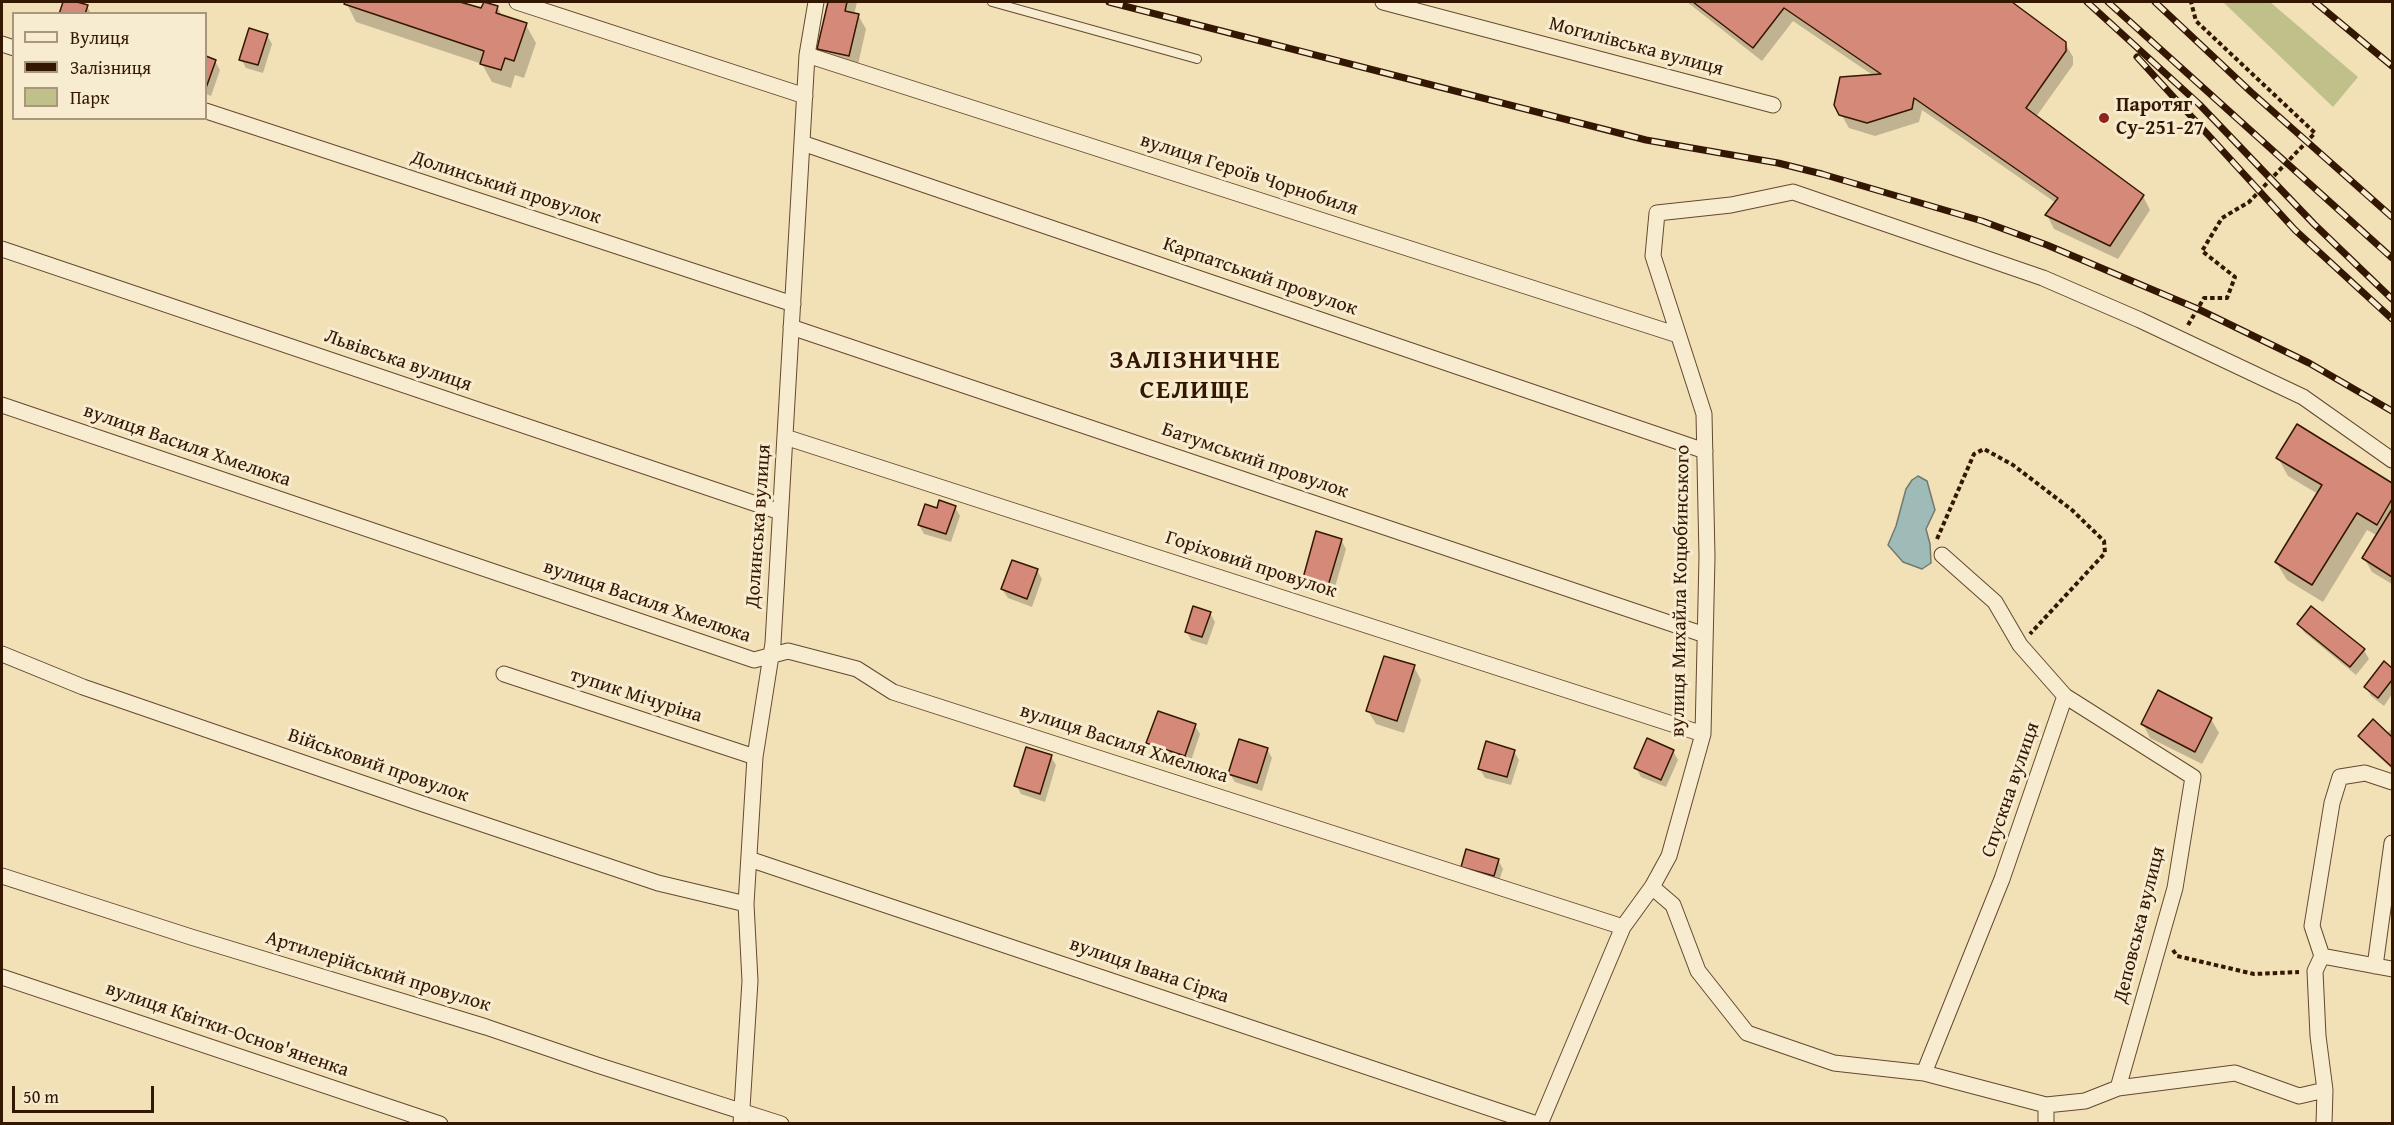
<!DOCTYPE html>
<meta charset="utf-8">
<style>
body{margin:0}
#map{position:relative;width:2394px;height:1125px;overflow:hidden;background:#f2e0b7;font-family:"Gentium Book Plus",serif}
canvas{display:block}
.frame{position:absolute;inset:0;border:3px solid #341700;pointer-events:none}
.legend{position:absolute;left:12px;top:12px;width:195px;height:108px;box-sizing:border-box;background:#f7ebd0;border:2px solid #a9967d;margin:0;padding:8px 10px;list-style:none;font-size:18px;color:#341700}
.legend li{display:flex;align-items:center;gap:12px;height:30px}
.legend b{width:30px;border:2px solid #a9967d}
.scale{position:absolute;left:12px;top:1086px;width:142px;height:27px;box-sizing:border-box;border:3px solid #341700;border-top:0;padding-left:8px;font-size:18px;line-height:21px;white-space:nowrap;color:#341700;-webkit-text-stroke:4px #f7ebd0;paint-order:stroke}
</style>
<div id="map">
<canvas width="2394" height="1125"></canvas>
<div class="frame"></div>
<ul class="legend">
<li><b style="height:8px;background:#f7ebd0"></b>Вулиця</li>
<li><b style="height:8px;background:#341700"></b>Залізниця</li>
<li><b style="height:16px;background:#c0c18a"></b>Парк</li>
</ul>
<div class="scale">50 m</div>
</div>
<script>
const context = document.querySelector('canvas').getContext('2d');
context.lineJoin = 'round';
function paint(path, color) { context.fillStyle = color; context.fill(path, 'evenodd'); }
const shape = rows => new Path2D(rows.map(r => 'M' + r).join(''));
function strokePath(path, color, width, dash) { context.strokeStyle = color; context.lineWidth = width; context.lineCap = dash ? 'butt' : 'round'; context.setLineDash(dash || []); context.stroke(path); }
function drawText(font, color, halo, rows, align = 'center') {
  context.font = font + ' "Gentium Book Plus",serif'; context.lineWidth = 6; context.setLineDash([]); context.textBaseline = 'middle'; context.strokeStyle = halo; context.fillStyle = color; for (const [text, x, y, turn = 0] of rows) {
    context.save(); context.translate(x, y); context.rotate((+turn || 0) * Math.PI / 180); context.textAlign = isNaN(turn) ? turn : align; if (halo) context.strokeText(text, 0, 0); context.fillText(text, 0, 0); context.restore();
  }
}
paint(shape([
 [2223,2,2270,2,2358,77,2333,107]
]), '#c0c18a');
const water = shape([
 [1918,476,1927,481,1935,510,1926,529,1930,544,1931,563,1922,569,1903,562,1888,545,1896,526,1906,489,1912,480,1918,476]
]);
paint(water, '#9fbbb8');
strokePath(water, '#74796e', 1.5);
paint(shape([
 [65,2,87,6,91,14,61,14],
 [346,2,456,2,482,10,497,7,503,17,526,25,536,43,524,78,515,75,511,88,492,82,482,64,356,22],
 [830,2,857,2,854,15,858,15,866,29,857,69,827,62,819,48],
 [1687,2,2009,2,2065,43,2073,57,2073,65,2036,117,2143,196,2150,210,2118,259,2054,229,2047,215,2056,203,1922,110,1919,122,1875,136,1849,128,1841,114,1874,76,1793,21,1762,61],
 [267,35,272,44,263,73,246,68,241,59],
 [206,58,215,61,220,70,211,96,206,94],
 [2297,426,2392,484,2392,584,2372,572,2364,558,2378,536,2367,530,2323,602,2287,580,2276,562,2318,494,2288,476,2278,458],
 [955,507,960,516,951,542,924,534,919,525,938,510],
 [1341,540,1346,549,1333,594,1309,587,1304,578],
 [1037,570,1042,579,1032,607,1008,598,1002,589],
 [1210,613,1215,622,1207,645,1191,640,1186,631],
 [2299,624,2364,650,2369,659,2356,675,2304,632],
 [2384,664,2392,670,2392,694,2384,706,2371,696,2366,687],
 [1414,667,1421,680,1404,733,1376,724,1368,711],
 [2211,719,2219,733,2202,764,2150,738,2143,724],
 [1195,726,1200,734,1190,764,1153,751,1148,742],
 [2392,728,2392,769,2365,744,2360,736,2387,734],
 [1267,749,1272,758,1262,791,1235,782,1230,774],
 [1514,751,1519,760,1511,785,1485,778,1480,769],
 [1673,751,1678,760,1666,787,1641,777,1636,768],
 [1051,757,1056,765,1045,802,1021,794,1016,785],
 [1498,860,1503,869,1498,884,1468,875,1463,867]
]), '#0003');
const building = shape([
 [63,2,77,2,88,5,85,14,59,14,63,2],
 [345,2,460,2,481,8,484,2,498,6,496,13,527,23,514,61,505,58,501,70,480,64,484,51,344,4,345,2],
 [828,2,847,2,845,11,859,14,849,56,817,49,828,2],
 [1693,2,2012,2,2066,42,2066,51,2026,108,2144,195,2110,246,2045,215,2058,198,1914,98,1912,109,1867,123,1839,115,1834,105,1840,77,1881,74,1784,8,1753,48,1693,2],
 [249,28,268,34,258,65,239,60,249,28],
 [206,56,216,60,206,88,206,56],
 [2297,424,2392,483,2392,499,2377,525,2357,513,2312,585,2275,562,2322,485,2276,458,2297,424],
 [939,500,956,506,946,534,918,525,925,504,937,508,939,500],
 [2392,509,2392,577,2362,558,2392,509],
 [1316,531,1342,539,1328,586,1303,578,1316,531],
 [1012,560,1038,569,1027,599,1001,589,1012,560],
 [1193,606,1211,612,1202,637,1185,632,1193,606],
 [2311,606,2365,649,2350,667,2297,624,2311,606],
 [1384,656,1415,665,1397,721,1366,711,1384,656],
 [2384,661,2392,668,2392,680,2378,698,2364,687,2384,661],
 [2158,690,2212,718,2195,752,2141,724,2158,690],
 [1158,711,1196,724,1185,756,1146,743,1158,711],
 [2373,719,2392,737,2392,767,2358,736,2373,719],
 [1647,738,1674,750,1661,780,1634,768,1647,738],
 [1239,739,1268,748,1257,783,1228,774,1239,739],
 [1486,741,1515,750,1507,777,1478,769,1486,741],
 [1026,747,1052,755,1040,794,1014,786,1026,747],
 [1466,849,1499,859,1494,876,1461,867,1466,849]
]);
paint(building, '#d58a79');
strokePath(building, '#341700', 1.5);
const service = shape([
 [992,2,1197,59]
]);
const minor = shape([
 [517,2,805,96],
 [1383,2,1773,105],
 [2,44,14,48],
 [807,55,1678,335],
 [206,111,793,304],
 [802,143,1705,451],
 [2,249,780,512],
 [791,327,1705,635],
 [2,405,754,660,788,651,857,669,893,692,1623,927],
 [785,437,1703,734],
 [2,654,83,687,417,802,658,883,746,904],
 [504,674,755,757],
 [2065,696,2193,777,2175,888,2118,1088],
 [749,859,1537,1124],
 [2,876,191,937,486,1027,597,1065,781,1124],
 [1652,887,1673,905,1698,971,1747,1033,1834,1063,1924,1073,2046,1105,2085,1101,2118,1088,2235,1073,2299,1096,2325,1090],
 [2322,956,2392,969],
 [2375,966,2392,843],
 [2,977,440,1124],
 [1924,1073,2002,879,2065,696,2020,645,1995,602,1942,555],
 [741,1124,750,981,746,904,755,757,773,643,807,55,816,2],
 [1540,1124,1623,927,1652,887,1669,856,1703,734,1707,557,1704,414,1653,256,1657,213,1731,205,1793,192,2043,278,2140,320,2303,397,2392,460],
 [2046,1124,2046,1105],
 [2324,1124,2325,1090,2318,1036,2315,971,2322,956,2312,926,2332,803,2340,777,2365,773,2392,782]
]);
strokePath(service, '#64492e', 10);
strokePath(minor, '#64492e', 17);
strokePath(shape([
 [2188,325,2204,298,2227,298,2235,277,2202,251,2222,218,2249,202,2315,133,2196,21,2191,2],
 [1937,539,1974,454,1984,449,2013,465,2072,510,2104,541,2105,553,2030,634],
 [2173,950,2177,956,2254,974,2299,972]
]), '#341700', 4, [4.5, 3]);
strokePath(service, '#f7ebd0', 8);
strokePath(minor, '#f7ebd0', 15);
const rail = shape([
 [1109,2,1646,140,1778,163,1822,174,1982,221,2047,245,2198,309,2309,363,2392,411],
 [2087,2,2199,104,2314,224,2392,299],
 [2108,2,2392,258],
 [2155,2,2251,92,2392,217],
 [2315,2,2392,66],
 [2137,57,2295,230,2392,319]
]);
strokePath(rail, '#341700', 7);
strokePath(rail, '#f7ebd0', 4.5, [14]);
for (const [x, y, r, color] of [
 [2104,118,6,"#8f2418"]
]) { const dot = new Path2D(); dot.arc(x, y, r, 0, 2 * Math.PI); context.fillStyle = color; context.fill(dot); strokePath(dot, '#f7ebd0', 2); }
drawText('20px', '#341700', '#f7ebd0', [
 ["Могилівська вулиця",1636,47,15],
 ["вулиця Героїв Чорнобиля",1249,175,18],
 ["Долинський провулок",506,188,18],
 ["Карпатський провулок",1260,277,19],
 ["Львівська вулиця",398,361,19],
 ["вулиця Василя Хмелюка",187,446,19],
 ["Батумський провулок",1255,461,19],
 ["Долинська вулиця",759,526,-86],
 ["Горіховий провулок",1251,565,18],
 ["вулиця Михайла Коцюбинського",1681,591,-89],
 ["вулиця Василя Хмелюка",647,602,19],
 ["тупик Мічуріна",636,696,18],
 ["вулиця Василя Хмелюка",1124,744,18],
 ["Військовий провулок",378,766,19],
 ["Спускна вулиця",2011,790,-71],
 ["Деповська вулиця",2140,925,-76],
 ["вулиця Івана Сірка",1149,971,19],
 ["Артилерійський провулок",378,972,17],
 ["вулиця Квітки-Основ'яненка",227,1030,19]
]);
drawText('bold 20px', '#341700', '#f7ebd0', [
 ["Паротяг",2116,106],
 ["Су-251-27",2116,129]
], 'left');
context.letterSpacing = '1.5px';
drawText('bold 26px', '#341700', '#f7ebd0', [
 ["ЗАЛІЗНИЧНЕ",1195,361],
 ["СЕЛИЩЕ",1195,391]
]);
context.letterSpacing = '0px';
</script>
